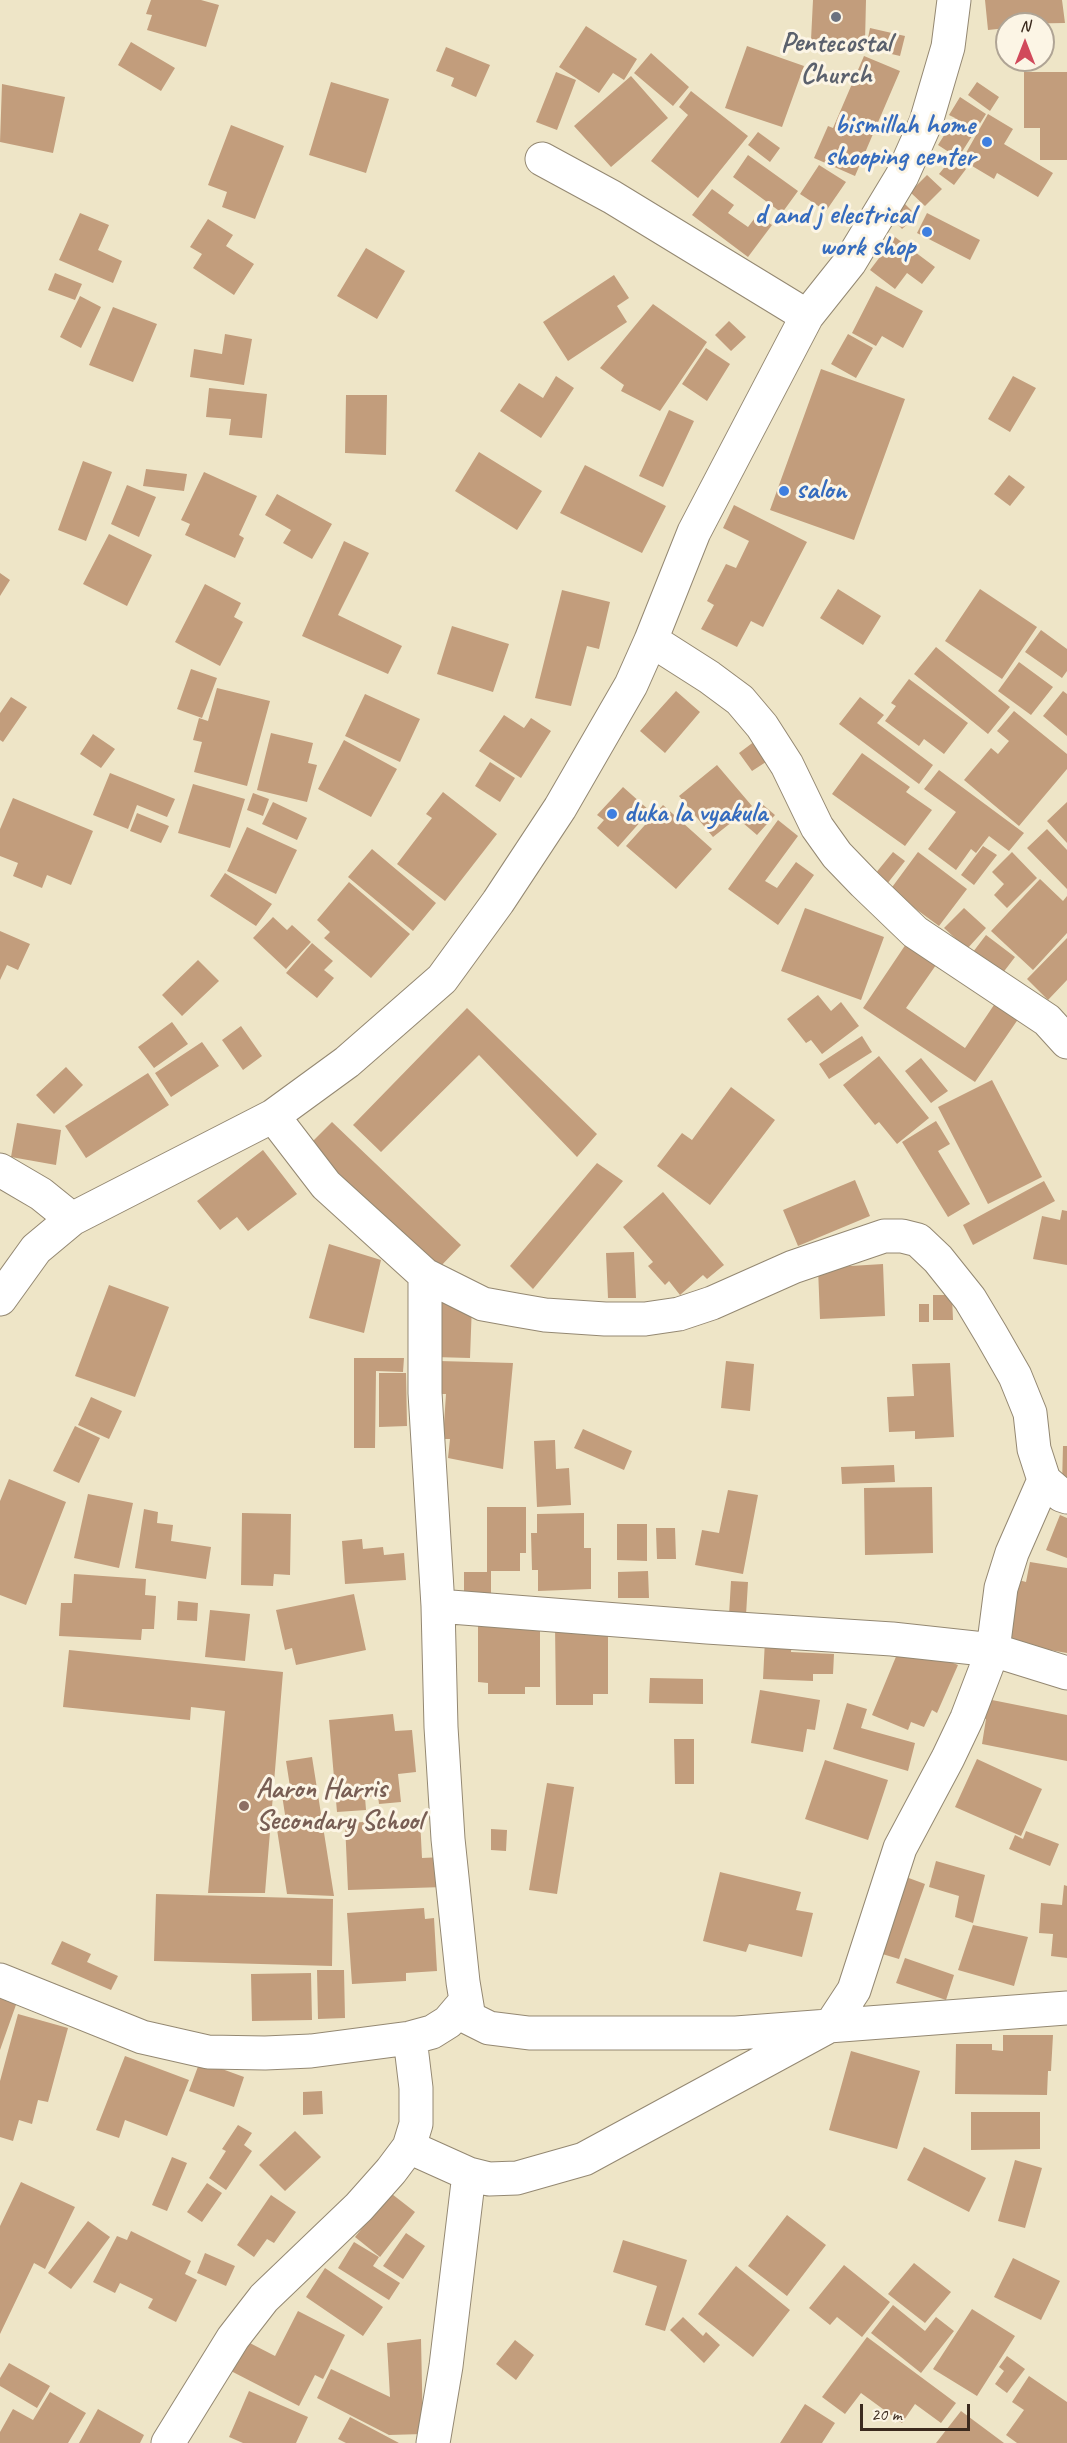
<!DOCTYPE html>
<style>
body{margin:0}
#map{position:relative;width:1067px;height:2443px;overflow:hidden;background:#eee5c7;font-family:Caveat,sans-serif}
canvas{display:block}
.north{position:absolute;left:995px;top:12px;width:60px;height:60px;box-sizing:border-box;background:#fcf5e5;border:2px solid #afa495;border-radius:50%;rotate:0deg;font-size:16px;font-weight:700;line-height:24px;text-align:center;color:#3b2a1e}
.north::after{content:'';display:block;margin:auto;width:21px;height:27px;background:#d1495b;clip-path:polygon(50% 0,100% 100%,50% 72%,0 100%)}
.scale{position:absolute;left:860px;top:2404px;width:110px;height:27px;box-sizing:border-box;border:3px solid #3b2a1e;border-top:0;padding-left:8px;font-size:18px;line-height:21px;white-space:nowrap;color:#3b2a1e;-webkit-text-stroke:4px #fcf5e5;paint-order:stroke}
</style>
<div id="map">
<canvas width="1067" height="2443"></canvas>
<div class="north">N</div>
<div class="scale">20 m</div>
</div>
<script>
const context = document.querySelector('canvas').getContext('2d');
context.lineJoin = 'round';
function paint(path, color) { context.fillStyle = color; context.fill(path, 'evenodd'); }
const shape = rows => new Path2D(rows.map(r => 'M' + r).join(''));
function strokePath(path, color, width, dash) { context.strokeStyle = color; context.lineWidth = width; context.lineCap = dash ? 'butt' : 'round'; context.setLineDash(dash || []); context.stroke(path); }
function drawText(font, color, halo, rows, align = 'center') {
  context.font = font + ' Caveat,sans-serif'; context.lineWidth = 6; context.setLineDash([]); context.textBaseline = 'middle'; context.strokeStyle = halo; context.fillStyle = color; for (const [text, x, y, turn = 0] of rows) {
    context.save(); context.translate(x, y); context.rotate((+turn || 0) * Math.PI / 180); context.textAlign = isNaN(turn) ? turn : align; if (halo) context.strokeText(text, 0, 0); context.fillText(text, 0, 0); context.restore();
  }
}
paint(shape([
 [151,0,201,0,219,5,206,47,147,30,152,15,146,14],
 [813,0,866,0,865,42,811,40],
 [985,0,1062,0,1065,23,1007,24,1007,28,988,30],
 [586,26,637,59,624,80,613,73,599,93,559,67],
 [870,28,905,36,900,56,866,48],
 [131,42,175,68,161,91,118,65],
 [747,46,804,66,782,127,725,108],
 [446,47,490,65,476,97,451,86,454,78,436,71],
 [651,53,689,87,673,106,634,73],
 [864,56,900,71,855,176,814,158,828,126,833,128],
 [556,72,576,80,557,130,536,122],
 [1024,72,1067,72,1067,160,1040,160,1040,128,1024,128],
 [631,76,668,118,611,167,574,126],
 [331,82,389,99,366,173,309,155],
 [977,82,999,97,990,111,968,95],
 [2,84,65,97,53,153,0,142],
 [691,91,748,136,698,198,651,161,688,115,679,107],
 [960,97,986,114,958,158,938,145,955,118,949,115],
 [988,114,1013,129,1004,144,1053,173,1038,197,997,173,994,179,962,160],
 [231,125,284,146,255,219,222,207,227,192,208,185],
 [758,132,780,148,770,162,748,145],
 [748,155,798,191,782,213,733,177],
 [952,158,966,169,954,185,939,174],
 [819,165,846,182,826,211,800,194],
 [927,175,942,189,925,206,910,192],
 [712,189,734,205,728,213,748,227,757,215,772,225,748,257,692,215],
 [905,204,917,216,902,229,890,216],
 [80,213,109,225,98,250,122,261,113,283,59,260],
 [927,213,980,240,970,260,917,233],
 [208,219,233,235,226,246,254,264,234,295,193,268,202,254,190,247],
 [895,237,935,267,922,284,907,273,895,289,870,270],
 [366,248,405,271,377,319,337,296],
 [55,273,82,284,75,300,48,290],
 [614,275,629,298,617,306,627,322,568,361,543,322],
 [876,286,923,311,903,348,882,336,876,346,852,333],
 [80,296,101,307,81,348,60,337],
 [653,304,707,342,660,411,621,391,624,385,600,368],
 [113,307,157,324,133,382,89,365],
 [729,321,746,337,731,351,715,335],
 [225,334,252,339,244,385,190,377,194,349,222,354],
 [848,334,873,348,856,378,831,364],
 [706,348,730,364,707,401,682,384],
 [821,369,905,399,854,540,770,510],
 [556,376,574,388,541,438,500,411,519,383,543,398],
 [1013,376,1036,388,1010,432,988,419],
 [209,388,267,394,262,438,229,435,231,419,206,417],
 [346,395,387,395,386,455,345,453],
 [669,410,694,421,663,487,639,476],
 [479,452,542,491,517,530,455,491],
 [83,461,112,472,86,541,58,530],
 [585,465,666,506,642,553,560,513],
 [146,469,187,474,184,491,143,486],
 [204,472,257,496,239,535,244,538,235,558,185,535,190,524,181,520],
 [1009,475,1025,487,1010,506,994,494],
 [127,485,156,497,139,537,111,524],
 [277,494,332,524,312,559,283,543,291,530,265,515],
 [734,505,807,542,763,627,751,621,737,647,701,629,714,605,707,601,726,564,736,568,749,541,723,528],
 [109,534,152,555,127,606,83,584],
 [344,541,369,553,338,615,402,646,388,674,302,636],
 [0,573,10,580,0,596],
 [205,584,241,603,234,617,243,622,220,666,175,642],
 [838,589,881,616,863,645,820,618],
 [980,589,1037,627,1002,679,945,641],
 [562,590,610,602,599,649,587,646,571,706,535,698],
 [452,626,509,644,493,692,437,674],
 [1041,630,1067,649,1067,671,1062,678,1025,652],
 [936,647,1010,707,988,734,914,674],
 [1019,662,1053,687,1031,715,998,691],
 [191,669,217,678,202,718,177,709],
 [909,679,968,723,944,754,924,739,919,746,885,721,896,706,891,703],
 [217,688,270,701,247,786,194,772,202,742,193,740,199,718,208,721],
 [676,691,700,712,665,753,640,731],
 [1063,691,1067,694,1067,736,1043,716],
 [365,694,420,719,400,762,345,736],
 [11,697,27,707,3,742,0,740,0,713],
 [860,697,884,715,877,723,933,765,919,784,839,724],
 [1014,711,1067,754,1067,769,1019,826,964,780,991,748,998,754,1009,741,997,731],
 [504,715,524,728,531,718,551,731,521,778,479,751],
 [271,733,313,743,308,763,317,765,307,802,257,790],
 [93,734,115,749,101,768,80,754],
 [344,740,397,769,371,817,318,789],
 [755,741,769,760,752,771,739,753],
 [862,753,910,787,906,792,932,810,905,846,832,794],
 [490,762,515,778,500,802,475,786],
 [717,765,752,806,713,837,679,796],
 [939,770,1024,833,1009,851,989,836,976,853,971,849,956,870,928,849,956,812,924,789],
 [110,773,175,799,167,817,137,805,128,829,93,815],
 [193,784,245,799,230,848,178,833],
 [623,787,650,811,618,847,597,828,604,820,597,815],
 [443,792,497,834,445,901,397,864,432,818,426,814],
 [253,793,269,799,263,816,247,810],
 [13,798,93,831,71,885,47,875,42,888,13,876,18,863,0,856,0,829],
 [273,802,307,818,297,840,262,824],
 [1067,802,1067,843,1047,821],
 [761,803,775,815,757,835,743,823],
 [663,805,712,849,676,889,626,846],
 [137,813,169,826,161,843,130,831],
 [778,820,798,836,765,881,777,888,796,862,814,875,778,925,728,889],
 [247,827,297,850,276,894,227,871],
 [1047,829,1067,850,1067,889,1027,848],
 [983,846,997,855,974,885,961,875],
 [372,849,436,903,413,931,348,877],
 [893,852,905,861,887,884,875,874],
 [918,852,967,889,939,926,890,890],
 [1012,852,1037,878,1007,908,994,895,1004,884,992,872],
 [225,873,272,904,256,926,210,896],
 [1040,879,1063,901,1067,896,1067,933,1033,970,991,931],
 [349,882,410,934,371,978,324,938,330,932,317,920],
 [805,908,884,937,861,1000,781,971],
 [964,908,986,928,967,949,944,928],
 [273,917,287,930,292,925,311,942,286,969,253,938],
 [0,931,30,944,18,970,7,965,0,980],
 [986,935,1015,957,1002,974,973,952],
 [1067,938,1067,980,1048,1000,1027,979],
 [312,943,333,961,324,970,334,978,317,998,286,973],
 [906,944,936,965,906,1008,965,1048,1000,996,1023,1012,975,1082,863,1008],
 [198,960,219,981,182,1016,162,995],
 [818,995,831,1011,841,1002,859,1026,822,1054,811,1040,806,1043,787,1019],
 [467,1008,597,1134,577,1157,479,1055,381,1152,353,1125],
 [172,1022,188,1044,154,1068,138,1047],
 [241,1026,262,1056,243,1070,222,1040],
 [862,1036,872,1052,829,1079,819,1064],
 [202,1042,219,1066,171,1097,155,1073],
 [879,1056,929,1118,897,1144,879,1122,875,1125,843,1085],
 [921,1058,948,1091,931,1103,905,1071],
 [66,1067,83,1085,54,1114,36,1095],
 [148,1073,169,1105,86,1158,65,1126],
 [992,1080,1042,1177,988,1204,938,1107],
 [731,1087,775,1120,710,1205,657,1166,682,1133,692,1140],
 [936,1121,950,1144,938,1151,970,1204,948,1217,902,1142],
 [332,1122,461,1245,438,1269,309,1145],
 [17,1123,61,1130,56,1165,11,1157],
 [263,1150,297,1194,248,1231,237,1217,220,1230,197,1201],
 [597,1163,623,1181,533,1289,510,1266],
 [855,1180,870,1216,798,1246,783,1210],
 [1044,1181,1055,1201,973,1245,963,1225],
 [663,1192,724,1265,707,1279,703,1275,680,1295,669,1281,665,1285,648,1266,653,1262,623,1227],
 [1062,1210,1067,1211,1067,1265,1033,1259,1042,1216,1060,1220],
 [329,1244,381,1260,364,1333,309,1318],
 [634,1252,636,1298,608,1298,606,1253],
 [883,1264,885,1316,820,1319,818,1268],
 [109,1285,169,1307,135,1397,75,1376],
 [933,1295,952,1295,953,1320,933,1320],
 [436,1302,472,1304,470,1358,434,1357],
 [919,1304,929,1304,929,1322,919,1322],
 [354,1358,404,1358,403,1372,376,1371,375,1448,354,1448],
 [439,1361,513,1363,503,1469,448,1458,450,1439,443,1439,446,1394,437,1394],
 [726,1361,754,1364,750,1411,721,1408],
 [950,1363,954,1437,915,1439,915,1431,889,1432,887,1397,914,1396,912,1364],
 [379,1373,406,1373,407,1426,379,1427],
 [91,1397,122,1411,109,1439,78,1425],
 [75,1426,100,1438,79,1483,53,1471],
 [583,1429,632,1451,624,1470,574,1448],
 [555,1440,556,1469,569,1468,571,1505,537,1507,534,1441],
 [1063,1446,1067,1446,1067,1485,1062,1485],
 [894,1465,895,1482,842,1484,841,1467],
 [9,1479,66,1502,26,1605,0,1595,0,1501],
 [932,1487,933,1553,865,1555,864,1488],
 [728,1490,758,1495,743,1574,695,1565,702,1530,719,1533],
 [88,1494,133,1503,119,1568,74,1558],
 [487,1507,526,1507,526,1553,520,1553,520,1571,491,1571,491,1600,464,1600,464,1572,487,1572],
 [144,1509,158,1512,157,1523,173,1525,171,1541,211,1547,206,1579,135,1568],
 [242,1513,291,1514,290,1575,274,1574,273,1586,241,1585],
 [584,1513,584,1548,591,1548,591,1589,538,1591,538,1570,532,1570,531,1533,537,1533,537,1514],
 [1060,1515,1067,1518,1067,1558,1046,1550],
 [617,1524,647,1524,647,1561,617,1560],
 [656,1528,675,1528,676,1559,657,1559],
 [362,1539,363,1549,383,1547,384,1555,404,1553,406,1580,345,1584,342,1541],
 [1030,1562,1067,1568,1067,1653,1004,1642,1015,1579,1026,1582],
 [648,1571,649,1598,618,1598,618,1572],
 [74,1574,146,1579,145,1595,156,1596,154,1629,142,1629,141,1640,59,1636,61,1603,72,1603],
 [731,1581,748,1582,746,1615,729,1615],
 [354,1594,366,1650,296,1665,292,1648,285,1650,276,1610],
 [178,1601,198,1603,197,1621,177,1620],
 [210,1610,250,1614,245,1661,205,1657],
 [478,1619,540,1620,540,1687,525,1687,525,1694,488,1694,488,1683,478,1682],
 [608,1624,608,1694,593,1694,593,1705,556,1705,555,1625],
 [765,1640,792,1641,791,1652,834,1654,833,1674,813,1674,813,1681,763,1679],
 [902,1642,958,1665,937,1713,932,1710,924,1727,911,1722,908,1730,872,1715],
 [69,1650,283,1672,265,1893,208,1893,225,1711,191,1707,190,1720,63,1707],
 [650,1678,703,1679,703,1704,649,1703],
 [760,1690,820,1700,815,1730,807,1729,803,1752,751,1743],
 [982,1698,1067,1715,1067,1761,982,1744,986,1719,977,1717],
 [847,1703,867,1709,861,1728,915,1743,908,1771,833,1749],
 [393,1714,395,1731,412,1730,416,1772,398,1774,401,1802,379,1804,378,1796,365,1797,366,1810,337,1812,329,1720],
 [674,1739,694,1739,694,1784,675,1784],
 [312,1757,334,1896,287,1894,276,1823,286,1821,282,1795,291,1793,286,1761],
 [977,1759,1042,1789,1021,1836,955,1807],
 [825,1760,888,1780,868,1840,805,1819],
 [547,1783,574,1787,557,1894,529,1890],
 [420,1819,422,1858,443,1857,444,1887,348,1890,345,1823],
 [491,1829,507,1830,506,1851,491,1850],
 [1026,1831,1059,1844,1050,1866,1009,1849,1015,1835,1023,1839],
 [936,1861,985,1875,973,1923,955,1917,959,1896,929,1887],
 [720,1872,801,1892,796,1910,813,1913,802,1957,749,1944,746,1952,703,1941],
 [906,1877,925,1884,899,1959,879,1953],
 [1064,1885,1067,1886,1067,1958,1051,1956,1053,1934,1039,1933,1041,1903,1062,1905],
 [156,1894,333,1899,332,1966,154,1961],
 [424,1908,425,1919,434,1918,437,1971,406,1973,406,1981,352,1984,347,1913],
 [973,1925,1028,1937,1014,1986,958,1970],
 [62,1941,91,1954,87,1962,118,1976,111,1990,51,1964],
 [905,1958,954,1975,946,2000,896,1983],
 [317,1970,344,1970,345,2018,318,2019],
 [311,1973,312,2020,252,2021,251,1974],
 [0,1996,17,2002,0,2050],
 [18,2014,68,2028,48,2102,38,2100,32,2124,19,2120,13,2141,0,2137,0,2081],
 [1003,2035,1053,2035,1051,2071,1048,2071,1047,2095,955,2094,956,2044,992,2044,992,2050,1003,2051],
 [851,2051,920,2071,897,2149,829,2130],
 [125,2056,189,2080,167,2136,125,2120,119,2138,96,2130],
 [200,2061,244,2077,234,2107,189,2091],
 [322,2091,323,2114,303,2115,303,2092],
 [971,2112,1040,2112,1040,2149,971,2150],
 [238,2125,252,2133,244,2145,252,2151,226,2190,209,2178,226,2151,222,2149],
 [295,2131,321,2157,285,2191,259,2165],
 [924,2147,986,2178,969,2212,907,2180],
 [172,2157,187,2163,167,2211,152,2205],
 [1015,2160,1042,2168,1025,2228,998,2221],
 [21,2182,75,2207,45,2269,34,2263,0,2334,0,2226],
 [207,2183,222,2193,202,2222,187,2212],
 [383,2187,415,2212,380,2257,355,2237,374,2213],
 [271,2195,296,2212,274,2243,267,2239,254,2257,237,2245],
 [787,2215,826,2245,787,2296,748,2266],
 [88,2221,110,2237,71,2289,48,2273],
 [131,2231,191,2261,185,2274,197,2280,176,2322,148,2308,153,2299,120,2283,115,2293,93,2282,117,2236,127,2240],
 [406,2233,425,2246,403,2279,383,2266],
 [623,2240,687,2260,665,2331,645,2325,657,2286,613,2272],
 [354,2242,379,2257,373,2266,400,2283,389,2300,338,2268],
 [205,2253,235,2266,226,2286,197,2273],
 [1013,2258,1060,2281,1041,2320,994,2297],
 [914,2263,951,2292,925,2323,888,2294],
 [844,2265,890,2302,862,2337,837,2317,830,2325,809,2308],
 [736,2266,790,2310,753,2357,698,2314],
 [325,2268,383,2307,363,2336,306,2297],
 [893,2305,925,2331,936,2317,954,2331,921,2373,871,2333],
 [972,2309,1015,2336,977,2396,933,2369],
 [298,2311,345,2335,323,2379,315,2375,299,2406,229,2370,244,2340,275,2356],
 [683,2317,703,2336,706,2332,720,2345,704,2363,670,2330],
 [867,2337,956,2403,941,2423,915,2404,902,2423,861,2393,845,2414,822,2397],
 [421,2339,423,2434,389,2435,317,2398,331,2369,390,2397,387,2343],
 [515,2340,534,2355,516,2380,496,2364],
 [1007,2356,1025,2369,1007,2393,995,2384,1004,2371,999,2367],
 [9,2363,50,2386,37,2408,0,2386,0,2378],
 [1029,2376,1067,2402,1067,2443,1017,2443,1006,2435,1024,2410,1012,2402],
 [249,2391,308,2417,296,2443,243,2443,229,2437],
 [50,2392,86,2413,68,2443,0,2443,0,2432,13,2409,33,2420],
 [805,2404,835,2423,822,2443,780,2443],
 [98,2409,144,2435,140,2443,79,2443],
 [961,2411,1004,2443,936,2443],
 [350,2417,399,2443,346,2443,338,2439]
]), '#c29d7c');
const minor = shape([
 [542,159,612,197,807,316],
 [651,640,709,677,740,700,762,726,787,765,817,827,837,855,864,883,915,932,1047,1020,1067,1042],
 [273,1116,326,1185,425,1275,483,1304,516,1310,545,1315,605,1319,645,1319,679,1314,712,1303,793,1267,884,1236,902,1236,918,1240,938,1259,970,1299,991,1334,1015,1376,1030,1413,1034,1449,1044,1480,1061,1495,1067,1497],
 [0,1170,41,1194,72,1219],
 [425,1275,425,1393,438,1606,441,1727,448,1839,463,1982,469,2018,489,2028,529,2033,736,2033,1067,2008],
 [0,1299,36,1249,72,1219,273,1116,347,1062,442,979,498,902,560,808,631,685,651,640,694,532,807,316,850,262,902,176,926,122,948,47,954,0],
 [438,1606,707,1627,892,1639,993,1650,1067,1673],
 [0,1980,142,2037,208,2052,265,2053,311,2051,410,2038,432,2032,448,2022,465,2002],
 [409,2147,469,2174,489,2179,517,2178,584,2159,831,2025,854,1990,900,1848,948,1758,967,1718,993,1650,1001,1588,1012,1553,1044,1480],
 [168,2443,233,2338,264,2298,359,2207,391,2171,409,2147,416,2124,416,2088,410,2038],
 [433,2443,446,2366,469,2174]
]);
strokePath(minor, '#948872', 35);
strokePath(minor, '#fff', 33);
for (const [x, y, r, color] of [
 [836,17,6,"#6b7280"],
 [987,142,6,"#3f7fe0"],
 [927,232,6,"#3f7fe0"],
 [784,491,6,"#3f7fe0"],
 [612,814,6,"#3f7fe0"],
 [244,1806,6,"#8d6e63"]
]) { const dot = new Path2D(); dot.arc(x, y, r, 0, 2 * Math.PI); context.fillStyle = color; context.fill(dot); strokePath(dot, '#fcf5e5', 2); }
drawText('bold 28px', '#5b616d', '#fcf5e5', [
 ["Pentecostal",836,44],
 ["Church",836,76]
]);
drawText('bold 28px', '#366cbe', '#fcf5e5', [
 ["bismillah home",975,126],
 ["shooping center",975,158],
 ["d and j electrical",915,216],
 ["work shop",915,248],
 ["salon",796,491,"left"],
 ["duka la vyakula",624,814,"left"]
], 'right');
drawText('bold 28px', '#785e54', '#fcf5e5', [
 ["Aaron Harris",256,1790],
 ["Secondary School",256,1822]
], 'left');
</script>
